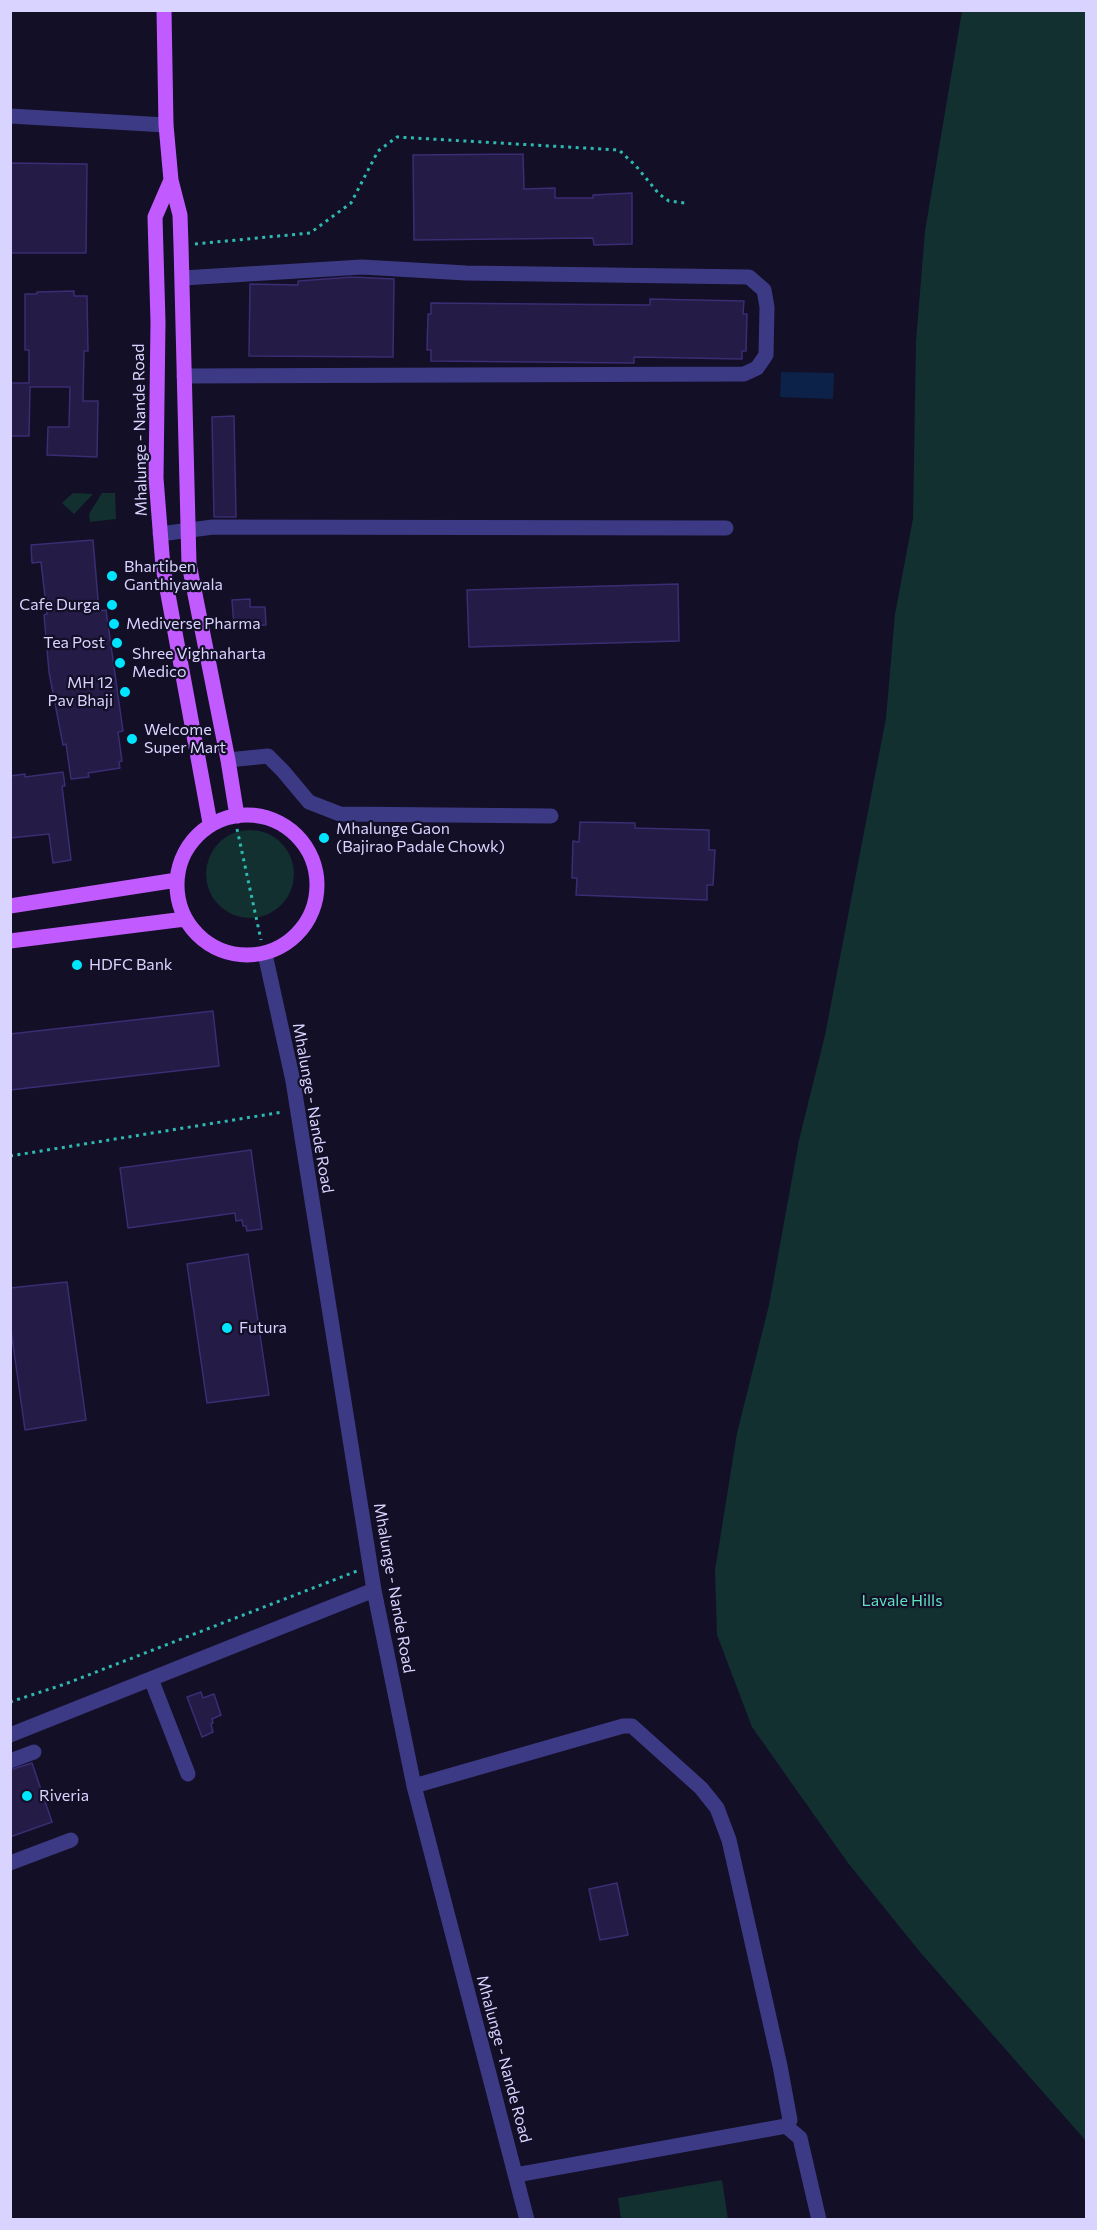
<!DOCTYPE html>
<style>
body{margin:0}
#map{position:relative;width:1097px;height:2230px;overflow:hidden;background:#130f26;font-family:Commissioner,sans-serif}
canvas{display:block}
.frame{position:absolute;inset:0;border:12px solid #d9d4ff;pointer-events:none}
</style>
<div id="map">
<canvas width="1097" height="2230"></canvas>
<div class="frame"></div>
</div>
<script>
const context = document.querySelector('canvas').getContext('2d');
context.lineJoin = 'round';
function paint(path, color) { context.fillStyle = color; context.fill(path, 'evenodd'); }
const shape = rows => new Path2D(rows.map(r => 'M' + r).join(''));
function strokePath(path, color, width, dash) { context.strokeStyle = color; context.lineWidth = width; context.lineCap = dash ? 'butt' : 'round'; context.setLineDash(dash || []); context.stroke(path); }
function drawText(font, color, halo, rows, align = 'center') {
  context.font = font + ' Commissioner,sans-serif'; context.lineWidth = 4.5; context.setLineDash([]); context.textBaseline = 'middle'; context.strokeStyle = halo; context.fillStyle = color; for (const [text, x, y, turn = 0] of rows) {
    context.save(); context.translate(x, y); context.rotate((+turn || 0) * Math.PI / 180); context.textAlign = isNaN(turn) ? turn : align; if (halo) context.strokeText(text, 0, 0); context.fillText(text, 0, 0); context.restore();
  }
}
paint(shape([
 [962,11,1086,11,1086,2141,920,1952,848,1863,752,1727,717,1635,715,1570,737,1433,769,1305,799,1140,825,1035,886,718,895,614,913,518,916,341,925,231],
 [73,493,93,494,74,514,62,503],
 [102,493,115,493,116,519,90,522,89,514],
 '206 874a44 44 0 1 1 88 0a44 44 0 1 1-88 0Z',
 [722,2180,728,2219,621,2219,618,2198]
]), '#12302f');
paint(shape([
 [781,372,834,373,833,399,780,397]
]), '#0c2248');
const building = shape([
 [523,154,524,189,555,188,555,198,593,198,593,195,632,193,632,244,594,245,593,238,414,240,413,155,523,154],
 [10,163,87,164,86,253,10,253,10,163],
 [352,277,394,279,393,357,249,356,250,284,298,285,298,281,352,277],
 [74,291,74,296,87,296,88,351,84,351,83,401,98,401,97,457,47,455,48,427,69,427,70,387,30,387,29,436,12,436,10,434,10,383,29,383,29,350,25,350,25,294,37,294,37,292,74,291],
 [650,299,744,301,743,314,747,314,746,351,742,351,742,359,634,357,634,363,431,361,431,350,427,350,428,314,431,314,431,303,650,305,650,299],
 [234,416,236,517,214,517,212,417,234,416],
 [93,540,99,611,106,610,123,731,118,732,122,761,119,762,120,768,88,773,89,777,71,779,66,744,63,745,49,672,44,615,47,614,41,562,32,563,31,545,93,540],
 [678,584,679,641,469,647,467,590,678,584],
 [250,599,250,607,265,607,266,625,234,627,232,600,250,599],
 [63,772,65,786,62,786,71,860,53,863,49,834,10,838,10,776,25,774,25,777,63,772],
 [580,822,635,823,635,828,709,830,709,850,715,850,713,885,707,885,707,900,576,895,577,878,572,878,573,841,579,842,580,822],
 [213,1011,219,1066,10,1090,10,1034,213,1011],
 [251,1150,262,1229,247,1231,246,1226,243,1226,242,1220,236,1221,235,1213,128,1228,120,1168,251,1150],
 [248,1254,269,1395,207,1403,187,1264,248,1254],
 [67,1282,86,1420,25,1430,10,1323,10,1288,67,1282],
 [201,1692,203,1698,214,1694,221,1715,212,1719,213,1723,211,1724,213,1732,202,1737,187,1697,201,1692],
 [32,1763,52,1822,10,1837,10,1770,32,1763],
 [617,1883,628,1935,600,1940,589,1889,617,1883]
]);
paint(building, '#241b47');
strokePath(building, '#3b2d73', 1.5);
strokePath(shape([
 [195,244,310,233,351,203,378,151,397,137,619,150,636,166,659,194,669,201,685,203],
 [237,829,261,940],
 [10,1156,283,1112],
 [10,1702,65,1684,357,1571]
]), '#2fb8b0', 3, [3, 4.5]);
strokePath(shape([
 [10,116,166,125],
 [183,278,362,267,466,273,749,277,764,290,767,307,766,355,757,368,744,374,184,376],
 [160,534,213,527,726,528],
 [228,760,268,756,283,771,309,802,340,814,551,816],
 [265,954,293,1081,374,1590,414,1786,527,2220],
 [151,1679,188,1774],
 [10,1735,374,1590],
 [10,1761,34,1752],
 [414,1786,623,1726,632,1726,701,1788,717,1808,729,1840,780,2066,790,2120,786,2126,516,2175],
 [10,1863,71,1840],
 [786,2126,800,2138,819,2220]
]), '#3d3a85', 15);
strokePath(shape([
 [164,10,166,125,171,180,180,215,181,245,189,564,228,760,237,816],
 [171,180,155,217,158,322,156,478,163,567,210,823],
 '177 885a70 70 0 1 1 140 0a70 70 0 1 1-140 0Z',
 [10,906,177,880],
 [10,941,185,919]
]), '#c25bff', 15);
for (const [x, y, r, color] of [
 [112,576,6,"#00e5ff"],
 [112,605,6,"#00e5ff"],
 [114,624,6,"#00e5ff"],
 [117,643,6,"#00e5ff"],
 [120,663,6,"#00e5ff"],
 [125,692,6,"#00e5ff"],
 [132,739,6,"#00e5ff"],
 [324,838,6,"#00e5ff"],
 [77,965,6,"#00e5ff"],
 [227,1328,6,"#00e5ff"],
 [27,1796,6,"#00e5ff"]
]) { const dot = new Path2D(); dot.arc(x, y, r, 0, 2 * Math.PI); context.fillStyle = color; context.fill(dot); strokePath(dot, '#130f26', 2); }
drawText('16px', '#d9d4ff', '#130f26', [
 ["Mhalunge - Nande Road",140,430,-91],
 ["Mhalunge - Nande Road",313,1108,80],
 ["Mhalunge - Nande Road",394,1588,80],
 ["Mhalunge - Nande Road",504,2059,75]
]);
drawText('16px', '#d9d4ff', '#130f26', [
 ["Bhartiben",124,567],
 ["Ganthiyawala",124,585],
 ["Cafe Durga",100,605,"right"],
 ["Mediverse Pharma",126,624],
 ["Tea Post",105,643,"right"],
 ["Shree Vighnaharta",132,654],
 ["Medico",132,672],
 ["MH 12",113,683,"right"],
 ["Pav Bhaji",113,701,"right"],
 ["Welcome",144,730],
 ["Super Mart",144,748],
 ["Mhalunge Gaon",336,829],
 ["(Bajirao Padale Chowk)",336,847],
 ["HDFC Bank",89,965],
 ["Futura",239,1328],
 ["Riveria",39,1796]
], 'left');
drawText('16px', '#5fe0c0', '#130f26', [
 ["Lavale Hills",902,1601]
]);
</script>
